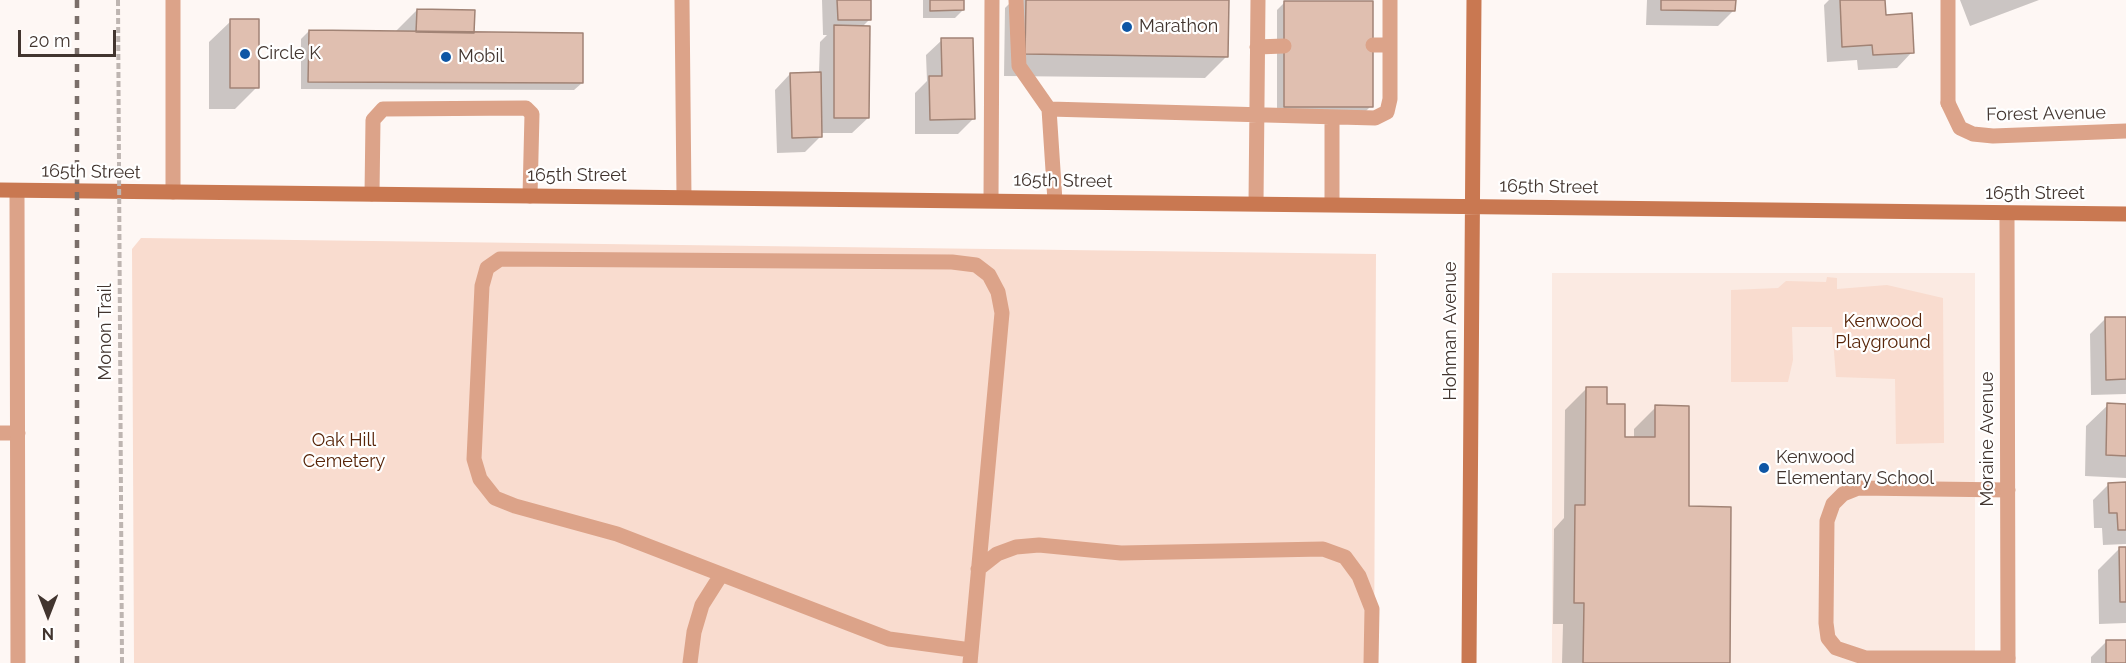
<!DOCTYPE html>
<style>
body{margin:0}
#map{position:relative;width:2126px;height:663px;overflow:hidden;background:#fef7f4;font-family:Raleway,sans-serif}
canvas{display:block}
.north{position:absolute;left:18px;top:585px;width:60px;height:60px;-webkit-text-stroke:4px #fff;paint-order:stroke;rotate:180deg;font-size:16px;font-weight:700;line-height:24px;text-align:center;color:#42352f}
.north::after{content:'';display:block;margin:auto;width:21px;height:27px;background:#42352f;clip-path:polygon(50% 0,100% 100%,50% 72%,0 100%)}
.scale{position:absolute;left:18px;top:30px;width:98px;height:27px;box-sizing:border-box;border:3px solid #42352f;border-top:0;padding-left:8px;font-size:18px;line-height:21px;white-space:nowrap;color:#42352f;-webkit-text-stroke:4px #fff;paint-order:stroke}
</style>
<div id="map">
<canvas width="2126" height="663"></canvas>
<div class="north">N</div>
<div class="scale">20 m</div>
</div>
<script>
const context = document.querySelector('canvas').getContext('2d');
context.lineJoin = 'round';
function paint(path, color) { context.fillStyle = color; context.fill(path, 'evenodd'); }
const shape = rows => new Path2D(rows.map(r => 'M' + r).join(''));
function strokePath(path, color, width, dash) { context.strokeStyle = color; context.lineWidth = width; context.lineCap = dash ? 'butt' : 'round'; context.setLineDash(dash || []); context.stroke(path); }
function drawText(font, color, halo, rows, align = 'center') {
  context.font = font + ' Raleway,sans-serif'; context.lineWidth = 4.5; context.setLineDash([]); context.textBaseline = 'middle'; context.strokeStyle = halo; context.fillStyle = color; for (const [text, x, y, turn = 0] of rows) {
    context.save(); context.translate(x, y); context.rotate((+turn || 0) * Math.PI / 180); context.textAlign = isNaN(turn) ? turn : align; if (halo) context.strokeText(text, 0, 0); context.fillText(text, 0, 0); context.restore();
  }
}
paint(shape([
 [1552,273,1975,273,1975,663,1552,663]
]), '#fbeae2');
paint(shape([
 [141,238,1376,254,1374,663,134,663,132,249],
 [1827,277,1837,278,1837,289,1887,285,1943,298,1944,443,1896,444,1895,379,1836,377,1832,327,1792,327,1793,360,1788,382,1731,382,1731,290,1778,288,1786,281,1826,282]
]), '#f9dccf');
paint(shape([
 [822,0,869,0,870,19,862,27,868,118,852,133,821,133,821,136,805,152,777,153,775,90,790,74,819,73,820,42,827,35,823,35],
 [923,0,963,0,963,10,955,18,923,18],
 [1013,0,1227,0,1227,56,1205,78,1004,76,1005,8],
 [1647,0,1734,0,1734,10,1718,26,1646,25],
 [1829,0,1884,0,1885,16,1912,52,1897,68,1858,70,1857,60,1827,62,1824,5],
 [1960,0,2039,0,1970,26],
 [1285,2,1371,106,1363,114,1277,114,1277,10],
 [417,10,473,33,582,83,574,90,301,89,301,39,309,31,395,32],
 [231,21,257,87,235,109,209,109,209,42],
 [942,40,974,118,958,134,915,134,915,93,927,81,926,55],
 [2105,319,2126,319,2126,394,2091,395,2090,334],
 [1587,388,1606,406,1623,439,1634,439,1634,429,1656,407,1687,508,1728,663,1562,663,1563,624,1553,624,1554,529,1564,518,1565,410],
 [2108,405,2126,405,2126,478,2085,476,2086,426],
 [2109,484,2126,484,2126,544,2103,545,2102,528,2094,528,2093,500],
 [2120,548,2126,548,2126,623,2099,624,2098,570],
 [2107,641,2126,641,2126,663,2091,663,2091,657]
]), '#0003');
const building = shape([
 [837,0,871,0,871,20,838,20,837,0],
 [930,0,964,0,964,10,930,11,930,0],
 [1026,0,1229,0,1228,57,1025,54,1026,0],
 [1661,0,1736,0,1735,11,1661,10,1661,0],
 [1840,0,1885,0,1886,15,1912,13,1914,53,1873,55,1872,45,1842,47,1840,0],
 [1284,1,1373,1,1373,107,1284,107,1284,1],
 [417,9,475,10,474,33,416,32,417,9],
 [230,19,259,19,259,88,230,88,230,19],
 [834,25,870,26,869,118,834,118,834,25],
 [309,30,583,33,583,83,308,82,309,30],
 [941,38,973,38,975,119,930,120,929,76,942,76,941,38],
 [821,72,822,137,792,138,790,73,821,72],
 [2105,317,2126,317,2126,379,2106,380,2105,317],
 [1586,387,1607,387,1607,404,1625,404,1625,437,1655,437,1655,405,1689,406,1689,506,1731,507,1730,663,1583,663,1584,603,1574,603,1575,505,1585,505,1586,387],
 [2107,403,2126,404,2126,456,2106,455,2107,403],
 [2126,482,2126,530,2118,530,2117,513,2109,513,2108,483,2126,482],
 [2119,547,2126,547,2126,602,2120,602,2119,547],
 [2106,640,2126,640,2126,663,2106,663,2106,640]
]);
paint(building, '#e0bfb0');
strokePath(building, '#a18375', 1.5);
strokePath(shape([
 [1016,0,1019,66,1049,109],
 [1948,0,1948,103],
 [1373,45,1390,45],
 [1257,47,1284,46],
 [372,194,373,120,383,109,526,108,532,114,530,196],
 [991,200,992,0],
 [1055,201,1049,109,1375,118,1387,112,1390,99,1390,0],
 [1256,203,1258,0],
 [1332,204,1332,117],
 [0,433,18,433],
 [2008,490,1858,488,1843,494,1833,504,1827,521,1826,623,1828,638,1836,648,1866,658,2008,658],
 [978,569,997,554,1016,547,1039,545,1121,553,1323,549,1345,557,1359,576,1372,609,1371,663],
 [690,663,694,632,702,605,721,575],
 [970,663,1002,313,998,292,989,275,976,265,952,262,500,259,487,268,482,286,474,459,480,479,495,498,515,506,617,534,889,639,971,650]
]), '#dca389', 15);
strokePath(shape([
 [173,0,173,192],
 [682,0,684,197],
 [1948,103,1960,128,1973,134,1993,136,2126,131],
 [17,191,18,663],
 [2007,214,2008,663]
]), '#dca389', 15);
strokePath(shape([
 [0,190,2126,214],
 [1469,663,1474,0]
]), '#c97851', 15);
strokePath(shape([
 [77,0,77,663]
]), '#7b6f6a', 4.5, [8, 8]);
strokePath(shape([
 [118,0,122,663]
]), '#beb5b1', 4, [6, 3]);
for (const [x, y, r, color] of [
 [1127,27,6,"#0e56a5"],
 [245,54,6,"#0e56a5"],
 [446,57,6,"#0e56a5"],
 [1764,468,6,"#0e56a5"]
]) { const dot = new Path2D(); dot.arc(x, y, r, 0, 2 * Math.PI); context.fillStyle = color; context.fill(dot); strokePath(dot, '#fff', 2); }
drawText('18px', '#42352f', '#fff', [
 ["Marathon",1139,27],
 ["Circle K",257,54],
 ["Mobil",458,57],
 ["Kenwood",1776,458],
 ["Elementary School",1776,479]
], 'left');
drawText('18px', '#42352f', '#fff', [
 ["Forest Avenue",2046,114,-1],
 ["165th Street",91,172,1],
 ["165th Street",577,176],
 ["165th Street",1063,181,1],
 ["165th Street",1549,187,1],
 ["165th Street",2035,194],
 ["Hohman Avenue",1451,331,-90],
 ["Monon Trail",106,332,-90],
 ["Moraine Avenue",1988,439,-90]
]);
drawText('18px', '#572408', '#fff', [
 ["Kenwood",1883,322],
 ["Playground",1883,343],
 ["Oak Hill",344,441],
 ["Cemetery",344,462]
]);
</script>
